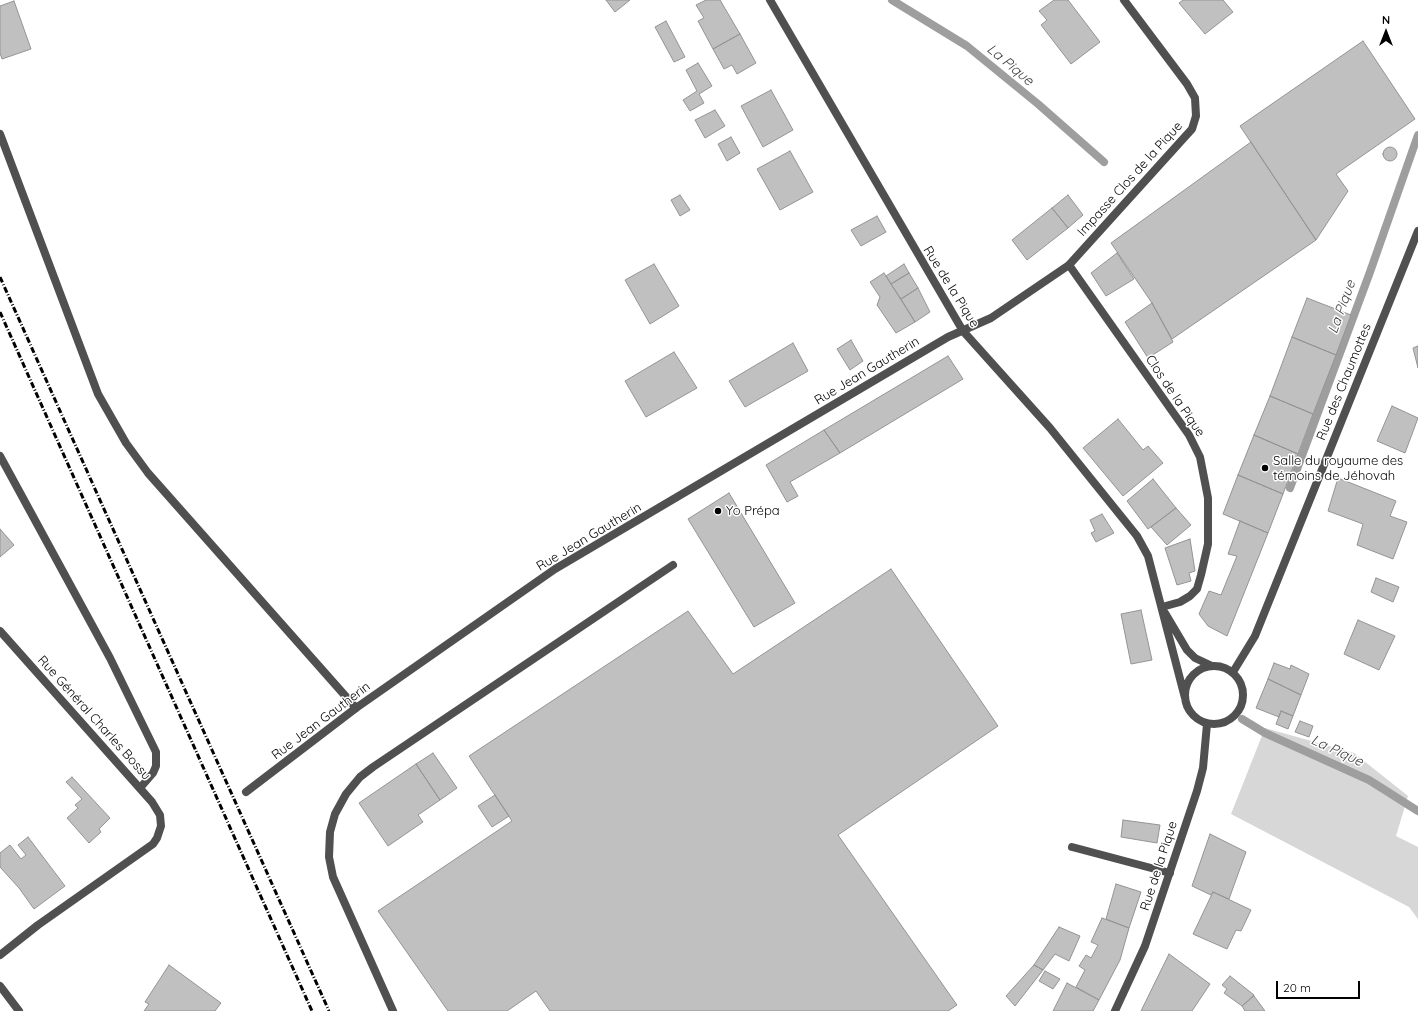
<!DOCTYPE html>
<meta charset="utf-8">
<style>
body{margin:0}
#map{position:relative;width:1418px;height:1011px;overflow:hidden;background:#fff;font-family:Quicksand,sans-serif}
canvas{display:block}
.north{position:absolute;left:1366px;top:12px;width:40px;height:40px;-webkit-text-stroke:3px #fff;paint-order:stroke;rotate:0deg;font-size:11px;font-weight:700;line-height:16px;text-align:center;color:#000}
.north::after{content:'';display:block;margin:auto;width:14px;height:18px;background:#000;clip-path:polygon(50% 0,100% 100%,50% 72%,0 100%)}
.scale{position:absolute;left:1276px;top:981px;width:84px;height:18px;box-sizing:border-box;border:2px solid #000;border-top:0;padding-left:5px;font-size:12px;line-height:14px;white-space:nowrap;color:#000;-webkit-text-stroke:3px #fff;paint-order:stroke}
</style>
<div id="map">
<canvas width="1418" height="1011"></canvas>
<div class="north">N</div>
<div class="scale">20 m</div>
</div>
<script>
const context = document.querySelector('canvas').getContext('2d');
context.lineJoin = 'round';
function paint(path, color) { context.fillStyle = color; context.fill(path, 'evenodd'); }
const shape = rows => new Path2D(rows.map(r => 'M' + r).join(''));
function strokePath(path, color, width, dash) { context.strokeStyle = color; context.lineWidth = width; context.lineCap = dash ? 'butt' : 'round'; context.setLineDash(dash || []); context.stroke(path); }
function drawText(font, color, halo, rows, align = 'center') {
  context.font = font + ' Quicksand,sans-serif'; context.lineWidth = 3; context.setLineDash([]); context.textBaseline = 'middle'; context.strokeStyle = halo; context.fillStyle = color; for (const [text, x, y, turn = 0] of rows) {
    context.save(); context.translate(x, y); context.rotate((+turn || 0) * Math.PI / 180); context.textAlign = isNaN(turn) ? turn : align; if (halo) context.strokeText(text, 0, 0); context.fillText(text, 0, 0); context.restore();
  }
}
paint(shape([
 [1265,728,1354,753,1408,796,1396,836,1418,847,1418,919,1409,907,1231,814]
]), '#d7d7d7');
strokePath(shape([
 [892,0,967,46,1038,104,1104,162],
 [1290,488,1370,272,1418,135],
 [1242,719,1265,733,1369,780,1418,811]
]), '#9e9e9e', 8);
const building = shape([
 [606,0,630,0,615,12,606,0],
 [706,0,720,0,740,34,713,49,698,21,704,18,696,5,706,0],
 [1054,0,1068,0,1100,42,1071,64,1041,25,1047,20,1039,11,1054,0],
 [1183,0,1223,0,1233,12,1205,34,1179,3,1183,0],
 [14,1,31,49,2,59,0,53,0,6,14,1],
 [666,21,685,57,674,62,655,27,666,21],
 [740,34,756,63,737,74,732,65,724,69,713,49,740,34],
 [1363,41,1415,119,1336,174,1348,191,1316,240,1240,126,1363,41],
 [698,63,712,86,699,94,704,103,690,111,683,100,697,91,686,70,698,63],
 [771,90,793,130,763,147,741,106,771,90],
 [715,110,725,126,705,138,695,120,715,110],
 [731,137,740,153,727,161,718,144,731,137],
 [1251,142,1316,240,1172,339,1152,303,1111,243,1251,142],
 '1383 154a7 7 0 1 1 14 0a7 7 0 1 1-14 0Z',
 [790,151,813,192,780,210,757,169,790,151],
 [680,195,690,210,680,216,671,200,680,195],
 [1068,195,1083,215,1068,228,1052,208,1068,195],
 [1052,208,1068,228,1027,260,1012,240,1052,208],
 [877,216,886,232,861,246,851,230,877,216],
 [1117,253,1134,279,1106,296,1091,273,1117,253],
 [654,264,679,306,650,324,625,280,654,264],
 [904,264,909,273,891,284,886,276,904,264],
 [884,273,915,322,896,333,877,305,880,297,870,282,884,273],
 [909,273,918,288,901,299,891,284,909,273],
 [918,288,930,312,915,322,901,299,918,288],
 [1307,298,1351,315,1336,355,1292,337,1307,298],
 [1152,303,1173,342,1148,358,1125,322,1152,303],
 [1292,337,1336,355,1313,414,1270,396,1292,337],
 [851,340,863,361,850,370,837,349,851,340],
 [793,343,808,371,745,407,729,381,793,343],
 [1418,346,1418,368,1413,348,1418,346],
 [674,352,697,388,646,417,625,381,674,352],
 [948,356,963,379,840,453,824,430,948,356],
 [1270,396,1313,414,1298,454,1254,435,1270,396],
 [1392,406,1418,418,1405,453,1377,441,1392,406],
 [1118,419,1143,450,1148,446,1163,463,1123,496,1083,448,1118,419],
 [824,430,840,453,790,482,798,496,787,502,766,465,824,430],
 [1254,435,1298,454,1283,494,1238,475,1254,435],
 [1238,475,1283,494,1268,533,1223,514,1238,475],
 [1338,478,1396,501,1390,516,1407,522,1393,559,1357,545,1363,524,1328,511,1338,478],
 [1153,479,1176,508,1148,529,1127,501,1153,479],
 [729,493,795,603,754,627,688,519,729,493],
 [1176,508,1191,525,1167,545,1151,527,1176,508],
 [1102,514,1114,533,1096,542,1091,533,1095,531,1090,520,1102,514],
 [1240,521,1268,533,1227,636,1208,626,1199,614,1209,591,1221,595,1237,556,1228,554,1240,521],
 [0,529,14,545,0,557,0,529],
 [1190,539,1195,571,1189,573,1191,581,1177,585,1165,548,1190,539],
 [891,569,998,726,838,835,957,1005,948,1011,550,1011,536,991,507,1011,448,1011,378,911,512,821,469,756,688,611,733,674,891,569],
 [1376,578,1399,587,1393,602,1371,592,1376,578],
 [1141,610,1152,660,1131,664,1121,614,1141,610],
 [1358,620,1395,636,1379,670,1344,654,1358,620],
 [1274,663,1290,669,1291,665,1309,674,1301,695,1268,679,1274,663],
 [1268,679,1301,695,1293,716,1281,711,1279,717,1256,708,1268,679],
 [1281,711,1293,716,1288,729,1276,724,1281,711],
 [1300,721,1313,726,1309,737,1295,732,1300,721],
 [433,753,457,788,440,800,416,764,433,753],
 [416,764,440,800,418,815,423,822,388,846,359,803,416,764],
 [72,777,110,818,99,829,101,832,89,843,67,818,78,808,75,805,82,799,66,782,72,777],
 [495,795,509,816,492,827,478,806,495,795],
 [1123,820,1160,825,1157,843,1121,837,1123,820],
 [1210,834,1246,852,1229,899,1213,892,1211,895,1192,886,1210,834],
 [28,837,65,886,34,909,19,888,0,867,0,853,10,845,21,859,26,855,18,845,28,837],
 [1116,884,1141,892,1129,928,1106,919,1116,884],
 [1213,892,1251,910,1241,931,1236,930,1227,949,1193,934,1213,892],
 [1102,918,1129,928,1120,960,1099,1000,1076,987,1085,970,1079,966,1086,955,1091,958,1098,945,1091,942,1102,918],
 [1059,927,1080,936,1069,961,1055,954,1043,970,1034,965,1059,927],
 [1169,954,1210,984,1192,1011,1141,1011,1169,954],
 [169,965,221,1003,215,1011,144,1011,149,1004,145,1002,169,965],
 [1034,965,1043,970,1015,1006,1006,996,1034,965],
 [1045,971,1060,979,1053,989,1039,981,1045,971],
 [1230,976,1254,995,1242,1006,1224,993,1227,989,1222,985,1230,976],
 [1067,983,1099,1000,1093,1011,1053,1011,1067,983],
 [1254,996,1265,1011,1245,1011,1242,1006,1254,996]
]);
paint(building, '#c0c0c0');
strokePath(building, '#949494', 1);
strokePath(shape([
 [0,134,98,394,126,443,148,473,356,708],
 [1069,265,1189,435,1200,457,1208,498,1208,544,1201,575,1197,589,1190,596,1180,602,1162,607],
 [0,456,110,658,156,752,156,766,153,773,140,788],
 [1072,847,1170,873],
 [0,986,19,1011],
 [393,1011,333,877,329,857,330,832,335,814,346,794,360,777,373,767,673,565]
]), '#505050', 8);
strokePath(shape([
 [0,631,152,802,160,815,161,826,157,838,153,844,38,925,0,955],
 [246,792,356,708,555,569,948,337,991,318,1069,265,1182,140,1192,129,1196,116,1195,98,1187,84,1124,0]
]), '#505050', 8);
strokePath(shape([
 [770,0,963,331,1050,428,1137,536,1148,556,1185,698],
 [1165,613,1187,650,1195,658,1212,666],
 '1185 695a29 29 0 1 1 58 0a29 29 0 1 1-58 0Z',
 [1233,672,1255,636,1418,231],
 [1115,1011,1145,946,1197,791,1203,768,1207,724]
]), '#505050', 8);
strokePath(shape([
 [0,277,329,1011],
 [0,312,312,1011]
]), '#000', 3, [6, 2, 1, 2]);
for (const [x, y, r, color] of [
 [1265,468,4,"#000"],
 [718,511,4,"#000"]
]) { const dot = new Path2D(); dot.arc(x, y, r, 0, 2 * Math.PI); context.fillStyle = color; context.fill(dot); strokePath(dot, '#fff', 1.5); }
drawText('13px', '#000', '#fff', [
 ["Impasse Clos de la Pique",1130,179,-48],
 ["Rue de la Pique",951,287,58],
 ["Rue Jean Gautherin",867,371,-31],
 ["Rue des Chaumottes",1344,382,-68],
 ["Clos de la Pique",1175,396,56],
 ["Rue Jean Gautherin",589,537,-31],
 ["Rue Général Charles Bossu",94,718,48],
 ["Rue Jean Gautherin",321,721,-37],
 ["Rue de la Pique",1159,866,-72]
]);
drawText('13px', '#000', '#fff', [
 ["Salle du royaume des",1273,461],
 ["témoins de Jéhovah",1273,476],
 ["Yo Prépa",726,511]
], 'left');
drawText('italic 14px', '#3f3f3f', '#fff', [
 ["La Pique",1010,65,40],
 ["La Pique",1342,307,-70],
 ["La Pique",1337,751,25]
]);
</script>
